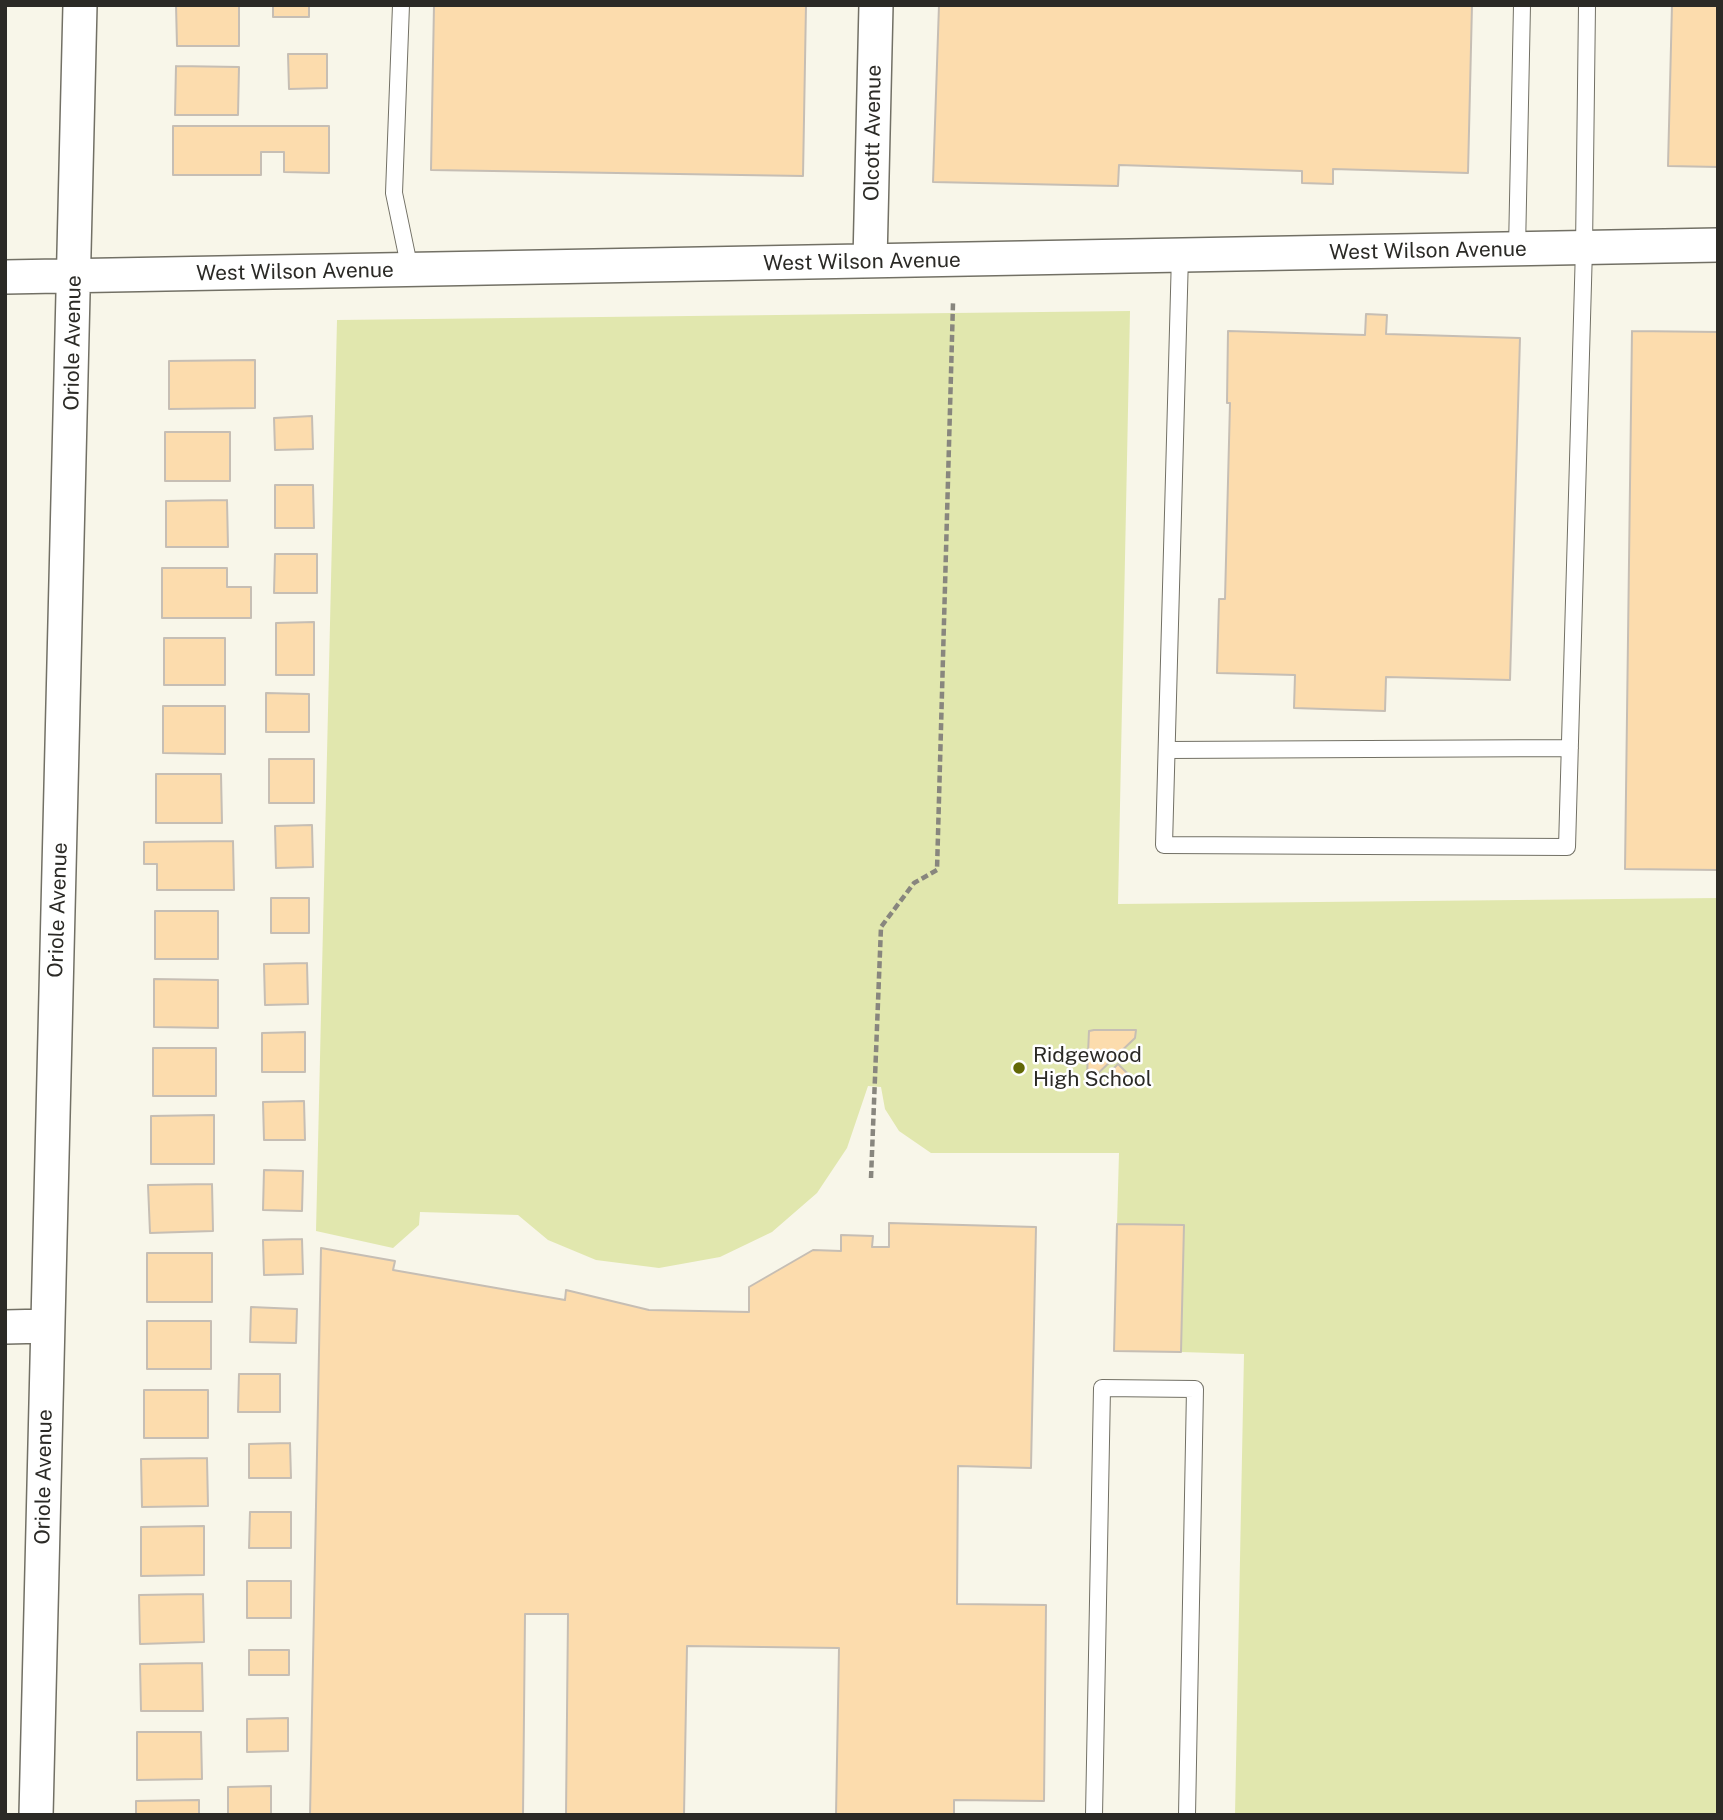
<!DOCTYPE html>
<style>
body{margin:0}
#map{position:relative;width:1723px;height:1820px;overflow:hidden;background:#f8f6e9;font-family:"Public Sans",sans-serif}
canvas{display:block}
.frame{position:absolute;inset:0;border:7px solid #2b2a26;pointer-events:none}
</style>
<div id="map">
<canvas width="1723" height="1820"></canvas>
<div class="frame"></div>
</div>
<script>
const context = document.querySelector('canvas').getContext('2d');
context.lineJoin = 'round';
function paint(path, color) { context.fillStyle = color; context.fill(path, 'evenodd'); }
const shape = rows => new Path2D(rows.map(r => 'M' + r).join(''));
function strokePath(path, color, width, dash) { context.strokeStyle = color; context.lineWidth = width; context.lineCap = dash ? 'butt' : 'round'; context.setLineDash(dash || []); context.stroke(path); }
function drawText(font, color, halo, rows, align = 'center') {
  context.font = font + ' "Public Sans",sans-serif'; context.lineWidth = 5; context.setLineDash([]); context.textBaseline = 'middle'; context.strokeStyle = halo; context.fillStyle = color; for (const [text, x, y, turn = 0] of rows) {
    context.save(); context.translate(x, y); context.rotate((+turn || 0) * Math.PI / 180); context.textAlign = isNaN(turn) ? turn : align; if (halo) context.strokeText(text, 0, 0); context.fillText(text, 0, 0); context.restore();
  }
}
paint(shape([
 [1130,311,1118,904,1718,898,1718,1815,1235,1815,1244,1354,1181,1352,1184,1225,1117,1224,1119,1153,931,1153,899,1131,885,1109,881,1087,868,1086,847,1148,817,1193,772,1232,720,1257,659,1268,596,1260,548,1240,518,1215,420,1212,419,1225,393,1248,316,1231,337,320]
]), '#e1e7ae');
const building = shape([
 [176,5,239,5,239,46,177,46,176,5],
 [273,5,309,5,309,17,273,17,273,5],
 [434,5,806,5,803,176,431,170,434,5],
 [939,5,1472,5,1468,173,1333,169,1333,184,1302,183,1302,171,1119,165,1118,186,933,182,939,5],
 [1672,5,1718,5,1718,167,1668,166,1672,5],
 [288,54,327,54,327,88,289,89,288,54],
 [176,66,239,67,238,115,175,115,176,66],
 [173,126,329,126,329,173,284,172,284,152,261,152,261,175,173,175,173,126],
 [1366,314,1387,315,1386,334,1520,338,1510,680,1386,677,1385,711,1294,708,1295,675,1217,673,1219,599,1225,599,1230,403,1227,403,1228,331,1365,335,1366,314],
 [1632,331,1718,332,1718,870,1625,869,1632,331],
 [255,360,255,408,169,409,169,361,255,360],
 [312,416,313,449,275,450,274,418,312,416],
 [165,432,230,432,230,481,165,481,165,432],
 [275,485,313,485,314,528,275,528,275,485],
 [227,500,228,547,166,547,166,501,227,500],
 [275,554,317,554,317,593,274,593,275,554],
 [162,568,227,568,227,587,251,587,251,618,162,618,162,568],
 [314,622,314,675,276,675,276,623,314,622],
 [164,638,225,638,225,685,164,685,164,638],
 [266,693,309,694,309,732,266,732,266,693],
 [163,706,225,706,225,754,163,753,163,706],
 [269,759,314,759,314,803,269,803,269,759],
 [156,774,221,774,222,823,156,823,156,774],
 [312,825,313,867,276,868,275,826,312,825],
 [233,841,234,890,157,890,157,864,144,864,144,842,233,841],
 [271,898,309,898,309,933,271,933,271,898],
 [155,911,218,911,218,959,155,959,155,911],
 [307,963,308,1004,265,1005,264,964,307,963],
 [154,979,218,980,218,1028,154,1027,154,979],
 [1094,1030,1136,1030,1135,1038,1091,1080,1087,1076,1089,1031,1094,1030],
 [305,1032,305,1072,262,1072,262,1033,305,1032],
 [153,1048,216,1048,216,1096,153,1096,153,1048],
 [1118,1064,1130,1076,1118,1086,1107,1075,1118,1064],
 [304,1101,305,1140,264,1140,263,1102,304,1101],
 [214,1115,214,1164,151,1164,151,1116,214,1115],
 [264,1170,303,1171,302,1211,263,1210,264,1170],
 [212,1184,213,1231,150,1233,148,1185,212,1184],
 [889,1223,1036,1227,1031,1468,958,1466,957,1604,1046,1605,1044,1801,954,1800,954,1815,836,1815,839,1648,687,1646,684,1815,566,1815,568,1614,525,1614,523,1815,310,1815,321,1248,395,1261,393,1270,565,1300,566,1290,649,1310,749,1312,749,1287,813,1250,841,1251,841,1235,873,1236,872,1247,889,1247,889,1223],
 [1117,1224,1184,1225,1181,1352,1114,1351,1117,1224],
 [302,1239,303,1274,264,1275,263,1240,302,1239],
 [147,1253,212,1253,212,1302,147,1302,147,1253],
 [251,1307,297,1309,296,1343,250,1342,251,1307],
 [147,1321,211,1321,211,1369,147,1369,147,1321],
 [239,1374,280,1374,280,1412,238,1412,239,1374],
 [144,1390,208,1390,208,1438,144,1438,144,1390],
 [290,1443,291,1478,249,1478,249,1444,290,1443],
 [207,1458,208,1506,142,1507,141,1459,207,1458],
 [250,1512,291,1512,291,1548,249,1548,250,1512],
 [204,1526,204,1575,141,1576,141,1527,204,1526],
 [247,1581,291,1581,291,1618,247,1618,247,1581],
 [203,1594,204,1642,140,1644,139,1595,203,1594],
 [249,1650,289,1650,289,1675,249,1675,249,1650],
 [202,1663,203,1711,141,1711,140,1664,202,1663],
 [288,1718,288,1751,247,1752,247,1719,288,1718],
 [137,1732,201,1732,202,1779,137,1780,137,1732],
 [271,1786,271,1815,228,1815,228,1787,271,1786],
 [199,1800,199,1815,136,1815,136,1801,199,1800]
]);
paint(building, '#fcdcad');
strokePath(building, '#c6beb4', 2);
const service = shape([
 [401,5,394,193,410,270],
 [1517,249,1522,5],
 [1180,255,1164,845,1567,847,1584,248,1587,5],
 [1167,750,1570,748],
 [1094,1815,1102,1388,1195,1389,1187,1815]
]);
const minor = shape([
 [870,261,876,5],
 [5,277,1718,245],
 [5,1327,47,1326],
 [36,1815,80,5]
]);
strokePath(service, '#727065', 18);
strokePath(minor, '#727065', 36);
strokePath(shape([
 [871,1178,881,927,914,883,937,870,953,303]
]), '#88867e', 4.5, [7, 3.5]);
strokePath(service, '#fff', 16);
strokePath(minor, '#fff', 33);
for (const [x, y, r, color] of [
 [1019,1068,7,"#626807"]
]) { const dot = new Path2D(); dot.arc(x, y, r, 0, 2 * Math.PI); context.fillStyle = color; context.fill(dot); strokePath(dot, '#fff', 2.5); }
drawText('21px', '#2b2a26', '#fff', [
 ["Olcott Avenue",873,133,-89],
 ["West Wilson Avenue",1428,251,-1],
 ["West Wilson Avenue",862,262,-1],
 ["West Wilson Avenue",295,272,-1],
 ["Oriole Avenue",73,343,-89],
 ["Oriole Avenue",58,910,-88],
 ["Oriole Avenue",44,1477,-89]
]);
drawText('21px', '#2b2a26', '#fff', [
 ["Ridgewood",1033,1056],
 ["High School",1033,1080]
], 'left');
</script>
